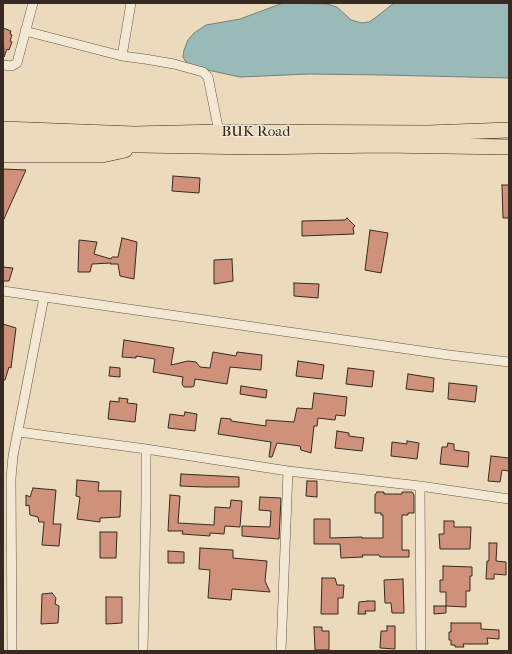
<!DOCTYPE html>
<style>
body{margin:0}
#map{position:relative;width:512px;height:654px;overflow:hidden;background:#ebdbbc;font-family:"IM FELL French Canon",serif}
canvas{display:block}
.frame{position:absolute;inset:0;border:4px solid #372a22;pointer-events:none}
</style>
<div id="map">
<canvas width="512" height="654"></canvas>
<div class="frame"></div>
</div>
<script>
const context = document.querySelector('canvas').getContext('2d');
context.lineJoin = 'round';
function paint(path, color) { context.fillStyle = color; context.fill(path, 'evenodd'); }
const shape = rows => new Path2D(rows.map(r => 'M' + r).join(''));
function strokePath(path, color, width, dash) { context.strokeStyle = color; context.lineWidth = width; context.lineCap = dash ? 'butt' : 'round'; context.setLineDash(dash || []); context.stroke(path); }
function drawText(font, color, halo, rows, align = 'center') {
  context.font = font + ' "IM FELL French Canon",serif'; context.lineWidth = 3; context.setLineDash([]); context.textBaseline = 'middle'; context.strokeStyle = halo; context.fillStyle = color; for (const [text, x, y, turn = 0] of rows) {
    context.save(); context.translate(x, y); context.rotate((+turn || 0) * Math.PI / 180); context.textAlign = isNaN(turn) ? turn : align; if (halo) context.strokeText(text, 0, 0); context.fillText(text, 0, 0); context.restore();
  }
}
const water = shape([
 [283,3,327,4,337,7,351,20,362,23,369,22,375,18,394,3,509,3,509,78,383,75,309,74,240,77,198,68,187,64,183,57,184,50,188,40,194,33,206,25,240,19,283,3]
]);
paint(water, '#99bab7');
strokePath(water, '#72807b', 1);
const building = shape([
 [3,28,11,31,10,34,12,35,10,41,12,42,9,50,7,49,4,57,3,28],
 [3,169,26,170,3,221,3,169],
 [173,176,200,178,199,193,172,191,173,176],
 [502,185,509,185,509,218,503,218,502,185],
 [347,218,355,226,353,228,354,234,302,236,302,221,345,220,347,218],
 [370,230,388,233,381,273,365,270,370,230],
 [122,238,137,242,134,279,120,276,118,264,110,264,111,263,92,264,90,272,78,272,79,240,97,242,94,254,111,259,112,257,118,257,122,238],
 [232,259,233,281,214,284,214,260,232,259],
 [3,267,13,268,9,281,3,281,3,267],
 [294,283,319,284,318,298,294,296,294,283],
 [3,324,16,328,11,368,9,367,5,380,3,380,3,324],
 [124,340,174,348,171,365,188,361,196,362,200,367,210,368,213,352,236,356,237,352,262,355,261,370,230,367,227,384,195,379,194,386,192,387,184,387,182,384,183,377,153,372,155,359,136,356,136,358,122,357,124,340],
 [298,361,324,365,322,379,296,376,298,361],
 [110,367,120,368,120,377,109,376,110,367],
 [348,368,374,371,372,387,346,384,348,368],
 [408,374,434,378,433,392,406,389,408,374],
 [449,383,477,386,475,402,448,399,449,383],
 [241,386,267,390,266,398,240,394,241,386],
 [314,393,347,397,345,416,336,415,335,420,318,418,317,426,314,426,311,453,301,450,300,446,277,443,272,457,269,457,271,442,218,434,221,418,231,419,231,421,266,426,266,420,294,422,297,408,312,409,314,393],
 [119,398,128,399,127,403,137,404,135,422,108,419,110,401,119,402,119,398],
 [185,412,197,414,195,431,168,428,170,414,184,416,185,412],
 [337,431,349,433,349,436,364,438,362,451,335,448,337,431],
 [407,441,419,443,417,459,391,456,392,442,407,444,407,441],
 [448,443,454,444,454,450,469,452,468,467,440,464,442,447,447,447,448,443],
 [491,456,509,458,509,471,502,470,500,482,488,481,491,456],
 [181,474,239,477,239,487,204,487,180,486,181,474],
 [77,480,99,482,98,491,121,491,120,517,100,518,100,522,77,519,80,497,76,496,77,480],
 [307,481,317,481,317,497,306,496,307,481],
 [33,488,56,490,53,524,61,524,59,546,42,545,44,522,39,522,38,517,30,515,29,505,26,506,26,495,30,497,33,488],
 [377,492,384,492,384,494,402,494,402,492,412,492,414,495,414,513,408,513,408,515,402,515,402,550,409,550,409,557,380,557,379,555,362,555,363,557,341,558,340,544,314,544,314,519,330,519,330,538,362,537,362,538,383,538,383,515,381,515,381,513,375,513,375,495,377,492],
 [170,495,180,496,178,523,214,525,215,507,230,508,231,500,242,501,240,527,225,526,224,534,210,533,210,536,182,534,183,531,168,531,170,495],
 [260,497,281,498,279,539,242,536,242,526,270,527,271,511,259,510,260,497],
 [444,521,454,521,454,527,471,527,470,549,440,549,439,534,444,534,444,521],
 [100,532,117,532,116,558,100,558,100,532],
 [489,543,497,543,496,561,506,562,506,575,494,574,494,579,486,579,487,561,489,561,489,543],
 [200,548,233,550,233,558,267,561,265,581,270,592,232,589,231,600,208,598,210,570,199,569,200,548],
 [168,551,184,552,184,563,168,563,168,551],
 [443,566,472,567,472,576,470,576,470,591,466,591,466,607,446,606,446,592,440,592,440,580,443,580,443,566],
 [322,578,335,578,337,585,344,585,343,598,338,598,338,614,321,614,322,578],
 [403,579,404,613,392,613,391,603,385,603,384,580,403,579],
 [52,593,56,598,55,604,59,606,58,623,41,624,42,594,52,593],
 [106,597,122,597,122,623,106,624,106,597],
 [368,601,375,601,375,611,365,611,366,614,358,614,359,602,368,601],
 [434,606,446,606,446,613,434,614,434,606],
 [451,623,481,623,481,629,499,630,499,639,487,638,488,644,463,644,464,647,455,647,455,645,451,645,451,640,449,640,449,632,451,632,451,623],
 [387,626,395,626,395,649,380,648,381,631,387,631,387,626],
 [314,627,322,627,322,631,329,631,329,650,315,650,314,627]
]);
paint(building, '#d0917a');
strokePath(building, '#372a22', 1);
const street = shape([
 [25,31,122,56,145,59,174,64,203,72,208,77,219,132],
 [122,56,131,3],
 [3,65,12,66,17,63,33,3],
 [3,291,449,355,509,362],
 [19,432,146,449,288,471,420,486,509,499],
 [420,486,421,651],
 [12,651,11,478,13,456,44,297],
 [143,651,146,500,146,449],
 [281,651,288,471]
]);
const primary = shape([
 [3,129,134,134,219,132,428,133,509,130],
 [3,141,140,145,254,147,381,145,509,147],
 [3,155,102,155,125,150]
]);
strokePath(street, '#645648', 10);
strokePath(primary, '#372a22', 16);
strokePath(street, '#f2e8d3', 9);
strokePath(primary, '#ebdbbc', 15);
drawText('15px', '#372a22', '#f2e8d3', [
 ["BUK Road",256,132]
]);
</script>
